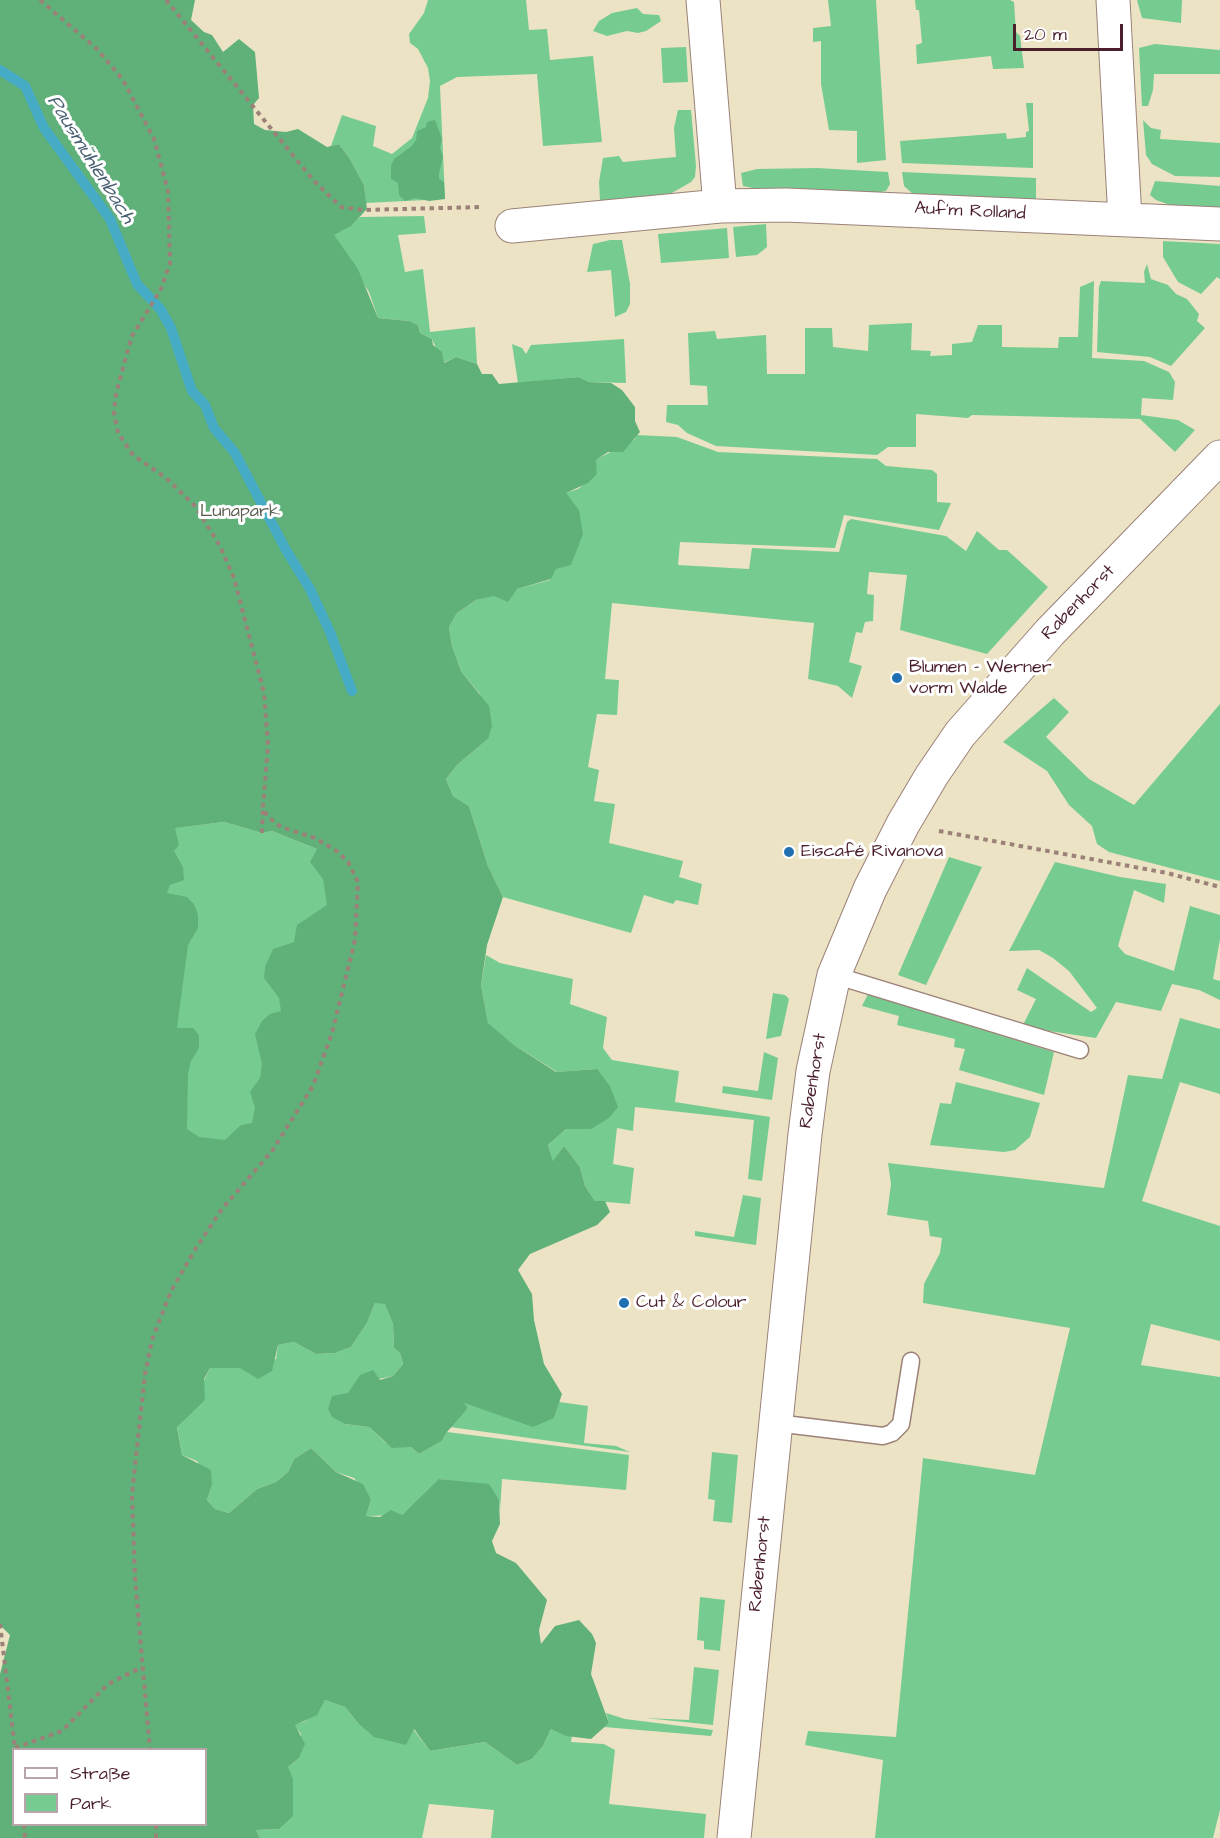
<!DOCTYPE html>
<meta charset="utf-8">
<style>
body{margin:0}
#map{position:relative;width:1220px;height:1838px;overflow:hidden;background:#ece3c4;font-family:"Architects Daughter",sans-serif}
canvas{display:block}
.legend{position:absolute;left:12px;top:1748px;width:195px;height:78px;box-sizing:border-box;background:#fff;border:2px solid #b7a5aa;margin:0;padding:8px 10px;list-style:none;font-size:18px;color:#4a1f2b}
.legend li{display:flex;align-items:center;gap:12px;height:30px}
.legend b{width:30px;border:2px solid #b7a5aa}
.scale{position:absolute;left:1013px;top:24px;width:110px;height:27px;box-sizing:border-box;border:3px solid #4a1f2b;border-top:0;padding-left:8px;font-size:18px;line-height:21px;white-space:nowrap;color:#4a1f2b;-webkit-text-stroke:4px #fff;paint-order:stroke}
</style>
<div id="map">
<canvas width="1220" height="1838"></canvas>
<ul class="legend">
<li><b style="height:8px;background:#fff"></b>Straße</li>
<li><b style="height:16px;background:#76cc90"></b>Park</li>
</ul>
<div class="scale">20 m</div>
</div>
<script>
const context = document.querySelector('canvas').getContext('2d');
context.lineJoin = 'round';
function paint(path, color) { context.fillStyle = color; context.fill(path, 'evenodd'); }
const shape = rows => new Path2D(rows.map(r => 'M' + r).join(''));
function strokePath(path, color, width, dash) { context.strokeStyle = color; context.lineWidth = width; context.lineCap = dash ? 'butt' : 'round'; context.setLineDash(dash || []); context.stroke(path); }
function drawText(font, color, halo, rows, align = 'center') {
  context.font = font + ' "Architects Daughter",sans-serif'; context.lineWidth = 6; context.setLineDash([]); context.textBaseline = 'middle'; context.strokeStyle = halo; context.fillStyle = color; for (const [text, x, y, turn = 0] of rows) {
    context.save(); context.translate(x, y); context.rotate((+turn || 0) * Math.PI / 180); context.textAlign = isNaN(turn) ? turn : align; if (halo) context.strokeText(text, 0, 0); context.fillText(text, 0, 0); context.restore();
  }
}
paint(shape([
 [428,0,526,0,529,30,547,29,550,60,593,56,602,142,543,146,537,74,457,77,440,86,445,199,366,203,364,185,350,159,339,144,331,146,342,115,376,126,373,146,392,154,412,138,428,98,430,81,428,68,418,49,410,43,409,34,424,13],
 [828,0,876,0,886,160,857,163,857,131,829,130,821,84,821,41,813,42,813,28,831,26],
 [915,0,1010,0,1014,2,1016,32,1020,36,1024,68,993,69,991,56,917,64,916,45,922,43,919,10,916,10],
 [1137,0,1182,0,1181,23,1142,18],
 [637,8,643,14,659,15,661,21,646,31,638,33,627,31,607,36,593,31,599,21,612,13],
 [1155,44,1220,50,1220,74,1154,74,1153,90,1148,106,1142,106,1139,48],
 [686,47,688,82,663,83,661,48],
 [1026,103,1033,103,1033,168,902,163,900,141,1006,133,1007,139,1026,137,1026,132,1029,131],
 [678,110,691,110,696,166,695,177,691,182,670,194,600,201,599,182,603,158,619,156,623,162,676,157,674,128],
 [1143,120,1151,128,1161,130,1160,139,1220,143,1220,177,1175,176,1152,164,1146,155],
 [757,169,817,168,888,172,890,184,886,191,875,193,758,189,743,186,741,173],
 [902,172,1036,178,1036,202,914,195,904,186],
 [1155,181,1220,186,1220,210,1170,205,1156,200,1150,195],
 [424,216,426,233,398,235,405,272,423,269,430,332,475,327,477,364,456,357,443,363,432,339,420,333,418,325,410,321,378,318,369,292,333,235,350,226,360,217],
 [766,224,767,247,757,255,736,257,733,227],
 [727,228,729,258,661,263,658,234],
 [610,240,622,240,630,284,630,304,626,312,615,317,611,270,587,272,593,244],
 [1163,241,1220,244,1220,279,1217,277,1201,294,1178,282,1163,257],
 [1147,264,1151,279,1168,285,1176,294,1187,299,1199,314,1197,321,1205,328,1171,366,1150,357,1097,352,1099,287,1101,281,1145,283,1144,272],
 [1094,281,1092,358,1144,361,1169,372,1175,382,1173,400,1142,398,1141,415,1178,420,1195,430,1175,452,1140,419,972,415,968,418,916,414,916,447,888,447,877,455,716,446,687,433,678,425,666,422,667,405,708,405,707,386,690,385,688,333,715,331,717,339,766,335,767,374,805,374,805,328,832,328,833,347,868,351,869,325,912,323,911,350,931,351,930,356,952,355,952,344,972,342,978,325,1002,325,1002,347,1058,348,1059,337,1078,337,1080,287],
 [624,339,626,383,589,382,579,377,518,383,512,344,522,348,526,354,531,345],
 [637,435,677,437,718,452,877,459,886,466,932,470,937,474,937,502,951,503,939,530,844,515,835,548,680,542,678,565,749,569,752,548,839,552,847,522,851,519,946,536,966,551,977,531,999,550,1007,550,1048,587,987,654,900,630,907,575,869,572,867,594,874,595,873,621,865,622,862,633,856,632,849,662,862,666,852,698,838,686,808,679,814,623,612,603,605,679,619,680,617,715,597,714,588,767,599,770,594,801,615,804,609,843,683,861,679,877,702,884,698,905,676,900,673,904,644,895,631,933,503,897,488,866,469,806,453,796,446,779,458,764,488,739,480,694,461,671,452,646,449,627,457,613,476,600,550,580,565,493,578,489,597,474,595,460,634,440],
 [1054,698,1069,712,1046,737,1089,779,1134,805,1220,704,1220,881,1109,852,1097,844,1092,826,1069,805,1047,771,1003,742],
 [224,822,262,833,272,831,317,849,336,898,298,1100,158,1179,155,830],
 [949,857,982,867,926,985,898,975],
 [1055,862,1120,877,1166,884,1164,903,1134,890,1118,946,1125,954,1174,971,1190,906,1220,915,1220,939,1213,979,1220,981,1220,1000,1199,990,1172,984,1161,1011,1116,1002,1096,1038,1022,1027,1036,999,1017,990,1027,968,1091,1012,1097,1008,1069,971,1053,958,1039,950,1009,951],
 [486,955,500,963,573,979,570,1004,607,1017,603,1048,612,1060,679,1071,675,1102,770,1117,762,1181,748,1179,754,1120,635,1107,633,1131,617,1128,613,1164,634,1168,630,1204,595,1201,585,1186,580,1167,564,1146,553,1162,548,1145,566,1129,591,1129,597,1069,557,1072,514,1045,488,1024,481,985],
 [773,993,785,995,789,999,781,1036,766,1039],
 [868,994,1054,1052,1044,1095,959,1070,965,1049,954,1047,955,1039,897,1025,899,1016,862,1006],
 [1180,1018,1220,1029,1220,1094,1180,1082,1142,1201,1220,1226,1220,1341,1151,1324,1141,1365,1220,1377,1220,1810,1213,1838,875,1838,883,1760,805,1745,808,1731,896,1737,923,1458,1035,1475,1070,1328,923,1303,924,1284,940,1253,942,1238,930,1236,928,1221,887,1215,891,1184,888,1163,1104,1188,1128,1075,1162,1079],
 [764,1052,778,1058,772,1100,722,1093,723,1086,758,1091],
 [956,1082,1040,1103,1030,1137,1015,1150,1004,1152,930,1145,940,1103,951,1104],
 [743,1195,761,1198,756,1245,695,1236,695,1231,734,1237],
 [375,1303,385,1303,393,1324,394,1348,400,1353,403,1364,393,1376,356,1384,348,1394,345,1424,369,1427,386,1443,411,1447,419,1454,442,1441,447,1432,629,1455,626,1490,502,1479,500,1511,499,1500,462,1482,440,1479,402,1515,366,1516,371,1500,354,1478,336,1472,311,1448,294,1459,288,1472,276,1482,257,1489,229,1513,215,1509,207,1500,212,1485,197,1461,182,1455,177,1426,187,1415,210,1368,240,1368,276,1359,278,1345,294,1342,316,1354,335,1353,351,1347,367,1323],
 [462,1402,554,1418,559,1402,588,1406,584,1443,616,1446,630,1452,450,1427,468,1408],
 [712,1452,738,1455,732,1523,713,1521,715,1500,708,1499],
 [700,1597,725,1600,720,1651,704,1649,704,1641,697,1640],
 [694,1667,719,1670,713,1725,645,1718,689,1720],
 [325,1700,345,1707,358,1723,413,1729,430,1751,485,1742,517,1765,532,1759,543,1746,551,1729,572,1736,571,1742,604,1744,615,1750,609,1804,706,1814,704,1838,491,1838,494,1810,429,1804,422,1838,260,1838,256,1830,279,1829,288,1767,299,1758,301,1734,294,1725,305,1721],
 [606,1713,625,1719,713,1730,711,1736,604,1727,609,1723]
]), '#76cc90');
paint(shape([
 [0,0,195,0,191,20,204,32,212,35,223,52,239,39,255,52,259,98,253,105,254,124,265,130,286,132,298,129,327,147,339,144,350,159,364,185,367,209,351,226,334,235,358,269,378,318,410,321,418,325,420,333,432,339,433,345,442,352,444,363,456,357,477,364,482,374,492,374,499,384,579,377,589,382,611,383,622,390,635,407,635,421,640,432,623,452,608,452,596,460,597,474,588,483,566,493,579,510,583,534,571,565,556,569,551,579,517,589,508,602,494,596,476,600,457,613,449,627,452,646,461,671,489,706,492,726,488,739,458,764,446,779,453,796,469,806,488,866,503,897,487,945,481,985,488,1023,514,1045,556,1072,597,1069,610,1086,618,1107,609,1118,591,1129,566,1129,548,1145,553,1161,564,1146,580,1167,585,1186,595,1201,605,1201,610,1212,597,1225,530,1254,518,1270,532,1294,534,1320,544,1364,562,1394,554,1418,533,1427,464,1403,468,1408,447,1432,442,1441,419,1454,411,1447,392,1448,369,1427,345,1424,332,1417,328,1409,332,1396,348,1393,360,1375,373,1370,380,1380,393,1376,403,1364,400,1353,394,1348,393,1324,385,1304,375,1303,367,1323,351,1347,335,1353,316,1354,294,1342,278,1345,272,1371,258,1379,240,1368,210,1368,204,1379,205,1400,177,1427,182,1455,211,1470,212,1485,207,1500,215,1509,229,1513,257,1489,276,1482,288,1472,294,1459,311,1448,336,1472,363,1484,371,1500,366,1516,380,1517,391,1510,402,1515,439,1479,489,1484,499,1500,500,1524,492,1541,496,1553,516,1563,547,1600,539,1630,541,1644,555,1626,579,1620,592,1634,596,1643,591,1674,609,1723,591,1739,566,1736,551,1729,543,1746,532,1759,517,1765,485,1742,430,1751,414,1729,406,1745,374,1737,358,1723,345,1707,325,1700,317,1715,295,1725,305,1744,299,1758,288,1767,293,1779,293,1816,279,1829,256,1830,260,1838,0,1838,0,1674,10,1635,0,1625],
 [224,822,262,833,272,831,317,849,310,862,323,879,327,905,297,925,294,942,273,949,265,967,264,978,279,998,281,1011,270,1014,262,1021,255,1034,262,1064,260,1078,250,1092,255,1108,252,1123,241,1125,225,1140,199,1137,187,1129,188,1074,191,1061,199,1048,199,1035,193,1028,177,1028,188,945,198,928,198,915,194,904,187,897,167,893,170,885,184,880,183,867,174,851,179,845,175,828],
 [14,1750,206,1750,206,1824,14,1824],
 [435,120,442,139,440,148,443,157,439,173,439,179,444,182,445,199,429,201,415,198,405,201,399,195,398,183,391,179,391,166,394,159,412,146,416,140,417,131,426,127,427,122]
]), '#60b07a');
strokePath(shape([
 [0,70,25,86,44,128,110,219,137,284,161,310,171,328,192,391,205,405,214,428,235,453,286,550,310,589,330,632,352,691]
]), '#46acc6', 10);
const lane = shape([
 [834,975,1080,1050],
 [776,1423,883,1436,892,1433,901,1424,911,1361]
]);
const street = shape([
 [703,0,720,206],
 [1113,0,1125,219],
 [512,226,720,206,786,205,1220,224],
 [734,1838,805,1134,813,1071,834,975,870,889,903,824,932,775,960,734,1050,632,1220,457]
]);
strokePath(lane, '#9b8178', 19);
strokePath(street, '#9b8178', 35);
strokePath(shape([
 [40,0,97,49,123,80,154,139,168,191,170,263,161,289,132,336,127,353,116,394,114,413,118,433,133,455,166,478,195,506,220,546,234,578,264,693,268,745,263,807,267,816,281,827,315,838,338,852,348,862,358,882,355,940,332,1033,313,1086,272,1151,222,1209,196,1248,171,1291,152,1340,145,1374,132,1494,135,1578,150,1750],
 [166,0,314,181,341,207,364,210,482,207],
 [939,831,1167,873,1220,887],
 [262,833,263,808],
 [0,1624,15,1749],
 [15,1748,62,1731,108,1684,142,1667],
 [24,1824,25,1838],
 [156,1838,156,1824]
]), '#9b8178', 4, [4.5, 4.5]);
strokePath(lane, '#fff', 16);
strokePath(street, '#fff', 33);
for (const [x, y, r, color] of [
 [897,678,6,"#1f6fb2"],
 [789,852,6,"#1f6fb2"],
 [624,1303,6,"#1f6fb2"]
]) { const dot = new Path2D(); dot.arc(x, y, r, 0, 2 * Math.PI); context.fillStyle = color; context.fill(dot); strokePath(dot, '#fff', 2); }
drawText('18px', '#4a1f2b', '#fff', [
 ["Auf'm Rolland",970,212,3],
 ["Rabenhorst",1079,603,-46],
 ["Rabenhorst",814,1081,-81],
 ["Rabenhorst",761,1564,-84]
]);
drawText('18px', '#595c4e', '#fff', [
 ["Lunapark",240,512]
]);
drawText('18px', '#4a1f2b', '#fff', [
 ["Blumen - Werner",909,668],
 ["vorm Walde",909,689],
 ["Eiscafé Rivanova",801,852],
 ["Cut & Colour",636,1303]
], 'left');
drawText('italic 20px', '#485e71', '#fff', [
 ["Pausmühlenbach",90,160,58]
]);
</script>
